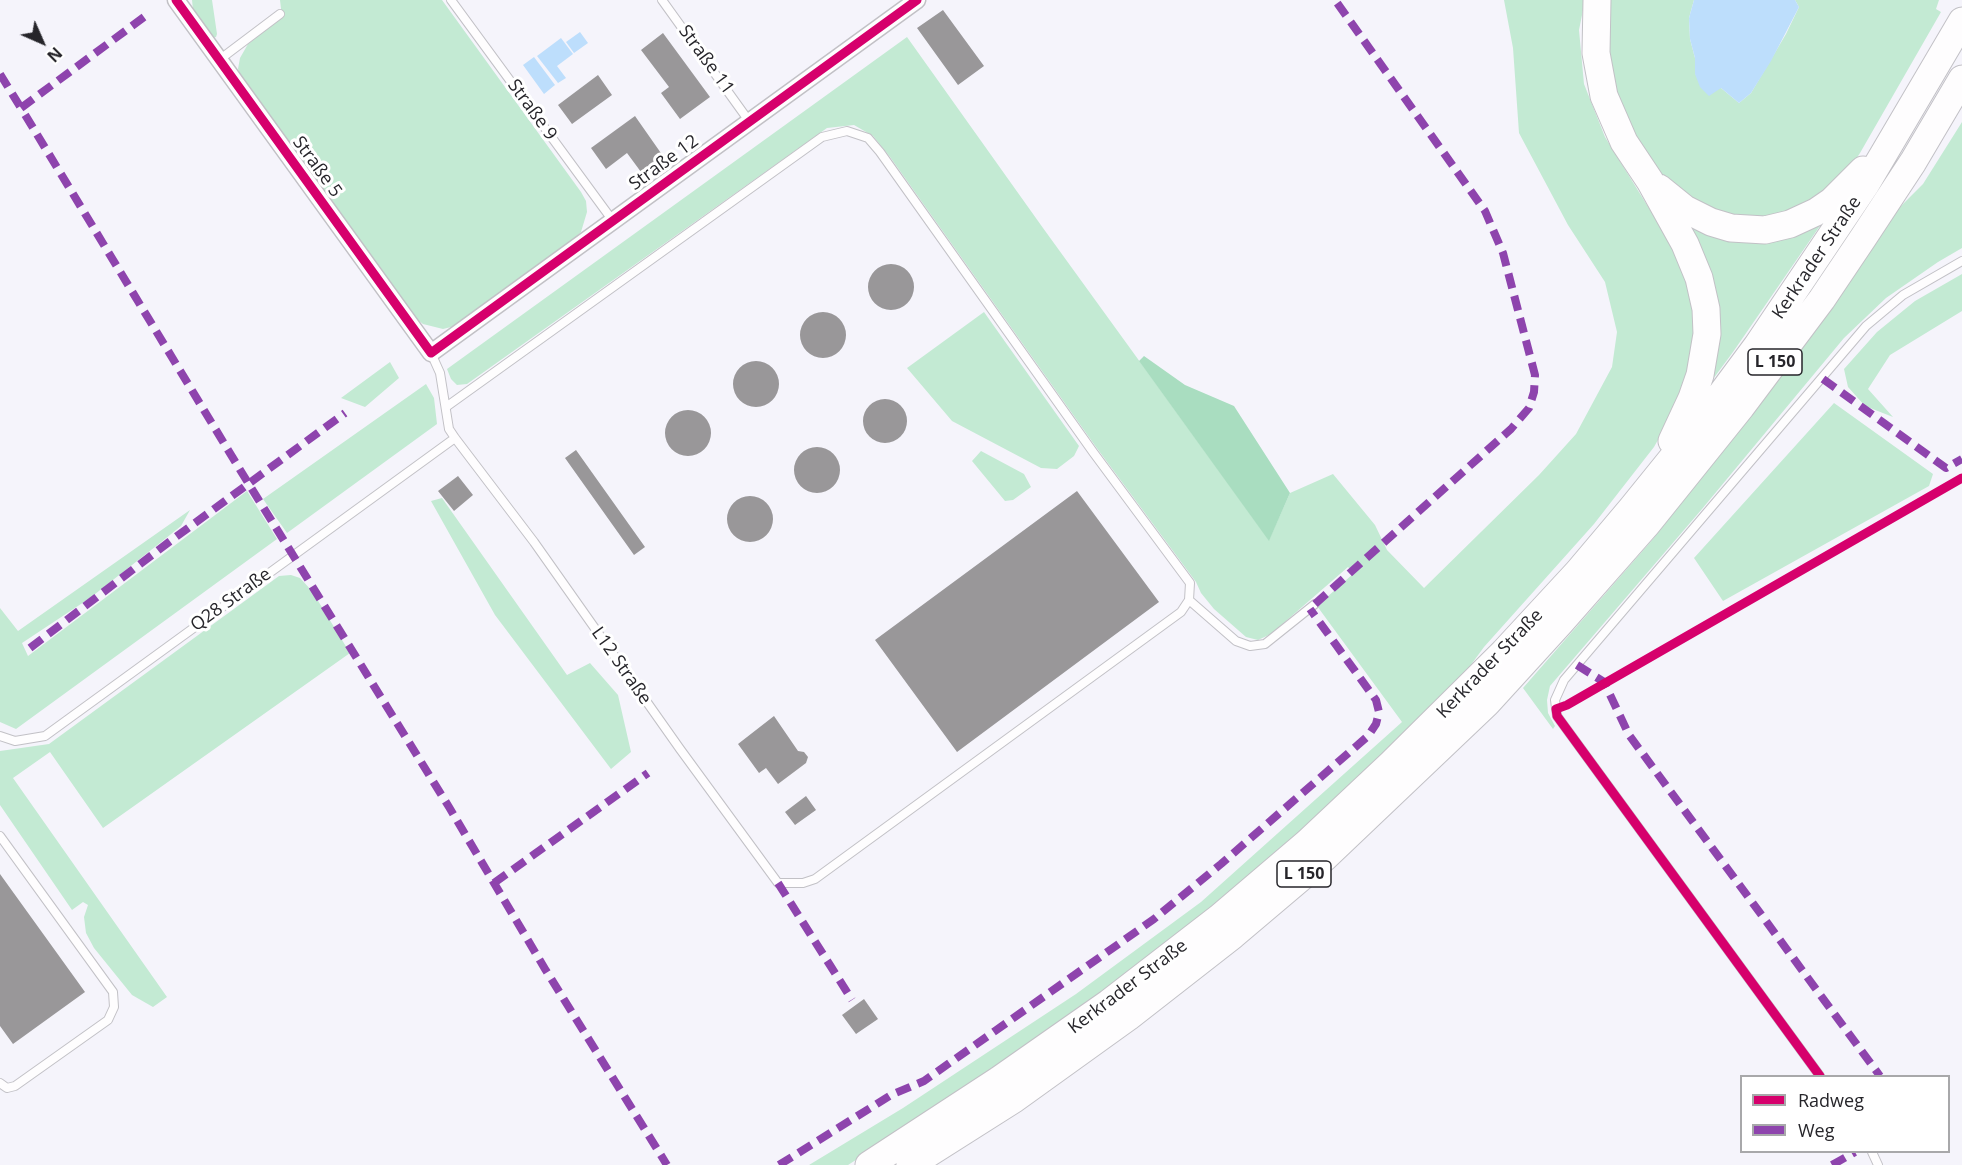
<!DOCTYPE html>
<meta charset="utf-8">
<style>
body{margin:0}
#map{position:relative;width:1962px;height:1165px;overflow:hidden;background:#f5f4fb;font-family:"Open Sans",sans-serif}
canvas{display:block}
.legend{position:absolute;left:1740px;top:1075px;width:210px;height:78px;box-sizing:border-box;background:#fff;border:2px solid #a8a8aa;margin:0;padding:8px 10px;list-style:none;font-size:18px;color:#26252a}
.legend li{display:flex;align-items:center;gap:12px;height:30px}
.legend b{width:30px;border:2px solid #a8a8aa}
.north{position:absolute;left:12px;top:12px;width:60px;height:60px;-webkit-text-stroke:4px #fff;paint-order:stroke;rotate:135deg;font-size:16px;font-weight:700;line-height:24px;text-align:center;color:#26252a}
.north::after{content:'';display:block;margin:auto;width:21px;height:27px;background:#26252a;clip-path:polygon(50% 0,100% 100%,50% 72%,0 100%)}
</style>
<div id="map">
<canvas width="1962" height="1165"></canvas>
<ul class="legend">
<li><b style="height:8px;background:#d6006c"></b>Radweg</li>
<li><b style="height:8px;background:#8e44ad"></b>Weg</li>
</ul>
<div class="north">N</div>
</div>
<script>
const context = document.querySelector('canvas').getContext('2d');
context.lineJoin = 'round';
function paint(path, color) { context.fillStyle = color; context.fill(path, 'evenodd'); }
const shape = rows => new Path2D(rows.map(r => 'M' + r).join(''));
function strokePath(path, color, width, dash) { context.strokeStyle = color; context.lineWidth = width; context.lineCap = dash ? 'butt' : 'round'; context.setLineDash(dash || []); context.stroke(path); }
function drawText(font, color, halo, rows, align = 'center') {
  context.font = font + ' "Open Sans",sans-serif'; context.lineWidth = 6; context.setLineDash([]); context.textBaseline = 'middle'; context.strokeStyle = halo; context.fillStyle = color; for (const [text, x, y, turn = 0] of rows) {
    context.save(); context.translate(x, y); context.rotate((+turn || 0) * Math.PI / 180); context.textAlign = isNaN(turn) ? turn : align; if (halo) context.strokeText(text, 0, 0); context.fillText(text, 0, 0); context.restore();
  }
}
paint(shape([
 [192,0,212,0,217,34,216,37,212,38,193,10],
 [280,0,442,0,581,192,586,201,587,212,581,232,572,241,455,326,443,329,423,324,413,316,242,81,238,69,240,58,248,44,282,17],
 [1504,0,1585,0,1579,30,1584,84,1605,137,1684,265,1695,299,1697,341,1686,390,1654,447,1594,524,1484,647,1454,688,1258,871,1030,1048,848,1165,809,1165,903,1108,1076,994,1201,902,1402,722,1317,606,1354,573,1348,567,1271,634,1258,640,1246,637,1214,609,1201,593,1196,582,1096,447,890,157,873,136,854,125,827,128,467,384,457,385,451,379,447,369,907,37,1043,228,1269,540,1290,493,1333,474,1375,525,1387,550,1424,588,1539,475,1576,434,1612,367,1617,332,1605,282,1568,225,1519,133,1513,48],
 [1610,0,1694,0,1689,18,1690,39,1695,58,1695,74,1721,88,1739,103,1751,93,1786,34,1799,7,1795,0,1939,0,1936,9,1941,12,1860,153,1841,182,1817,202,1767,220,1707,213,1661,177,1628,125,1617,95,1609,53],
 [1962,122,1962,248,1938,262,1886,298,1844,338,1702,509,1550,686,1547,700,1548,713,1555,726,1553,729,1523,688,1653,539,1812,335,1896,211,1923,184],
 [1674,211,1699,226,1824,220,1733,352,1699,398,1708,377],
 [1962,274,1962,311,1890,355,1868,389,1893,417,1865,406,1848,387,1844,369,1877,332,1915,301],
 [984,312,1079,446,1074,456,1057,469,1041,468,952,421,907,368],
 [390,362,399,378,365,407,341,398],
 [426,384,434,398,437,424,287,533,263,499],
 [1834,403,1933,474,1929,486,1723,601,1694,558],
 [981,451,1024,474,1031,487,1013,500,1005,501,972,461],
 [247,491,277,539,16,729,0,722,0,608,18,631,190,510,181,526,160,543,90,598,22,643,28,656],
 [442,498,567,675,590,663,618,695,631,752,611,769,495,615,431,501],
 [291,575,300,578,312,591,350,653,103,828,50,752,13,778,167,997,153,1007,132,995,94,948,86,933,84,917,88,905,83,902,72,910,0,805,0,751,49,744,279,576]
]), '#c3ead3');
paint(shape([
 [1144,356,1185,385,1234,406,1290,493,1269,541,1139,361]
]), '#a9ddc0');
paint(shape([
 [1694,0,1795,0,1799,7,1771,61,1751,93,1739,103,1721,88,1709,96,1700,87,1695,74,1695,58,1690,39,1689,18],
 [580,32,588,43,574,53,566,42],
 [561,38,573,54,557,66,566,78,558,83,537,56],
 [534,57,555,85,544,94,523,65]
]), '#bddefc');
paint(shape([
 [943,10,984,66,958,85,917,28],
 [663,33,710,97,680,119,661,93,669,87,641,50],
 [598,75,612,95,572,124,558,105],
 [635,116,663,156,641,172,627,153,606,169,591,148],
 '868 287a23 23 0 1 1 46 0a23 23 0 1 1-46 0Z',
 '800 335a23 23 0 1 1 46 0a23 23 0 1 1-46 0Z',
 '733 384a23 23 0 1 1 46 0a23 23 0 1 1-46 0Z',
 '863 421a22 22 0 1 1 44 0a22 22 0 1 1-44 0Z',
 '665 433a23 23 0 1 1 46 0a23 23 0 1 1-46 0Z',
 '794 470a23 23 0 1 1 46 0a23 23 0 1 1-46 0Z',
 [576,450,645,547,634,555,565,458],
 [458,476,473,495,454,511,438,491],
 [1077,491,1159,602,957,752,875,640],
 '727 519a23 23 0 1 1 46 0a23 23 0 1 1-46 0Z',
 [774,716,798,751,804,752,808,757,806,763,778,784,766,768,759,773,738,744],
 [806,796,816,810,795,825,785,812],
 [0,874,85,992,13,1044,0,1026],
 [864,999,878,1019,856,1034,842,1015]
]), '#999799');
const service = shape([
 [451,0,613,221],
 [662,0,749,121],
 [219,60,280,14],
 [431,353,440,373,449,429,455,438,534,542,680,749,778,883,803,883,815,879,1181,612,1189,600,1190,583,1093,452,880,152,868,138,847,131,822,137,446,407],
 [1189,600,1236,641,1250,646,1265,644,1315,604],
 [0,736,15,741,45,736,455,438],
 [0,836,113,992,114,1007,108,1020,15,1086,7,1088,0,1083],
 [1820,1076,1557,716,1555,700,1564,680,1866,326,1903,295,1962,261],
 [1872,1152,1878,1165]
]);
const minor = shape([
 [176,0,431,353,917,0]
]);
const trunk = shape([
 [1597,0,1596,53,1604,96,1624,142,1650,181,1685,244,1699,278,1706,309,1707,334,1700,375,1692,398,1672,441],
 [1659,188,1685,209,1711,222,1731,228,1765,230,1790,224,1816,212,1832,201,1863,170],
 [869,1165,999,1080,1109,1003,1219,918,1307,843,1391,764,1504,652,1578,572,1632,508,1691,435,1757,346,1866,184,1962,21],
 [910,1165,1014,1099,1128,1017,1233,935,1324,858,1487,703,1560,623,1647,524,1741,407,1822,299,1863,238,1913,162,1962,79]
]);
strokePath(service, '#c2c1c6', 10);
strokePath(minor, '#c2c1c6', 19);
strokePath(trunk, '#c2c1c6', 29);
strokePath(service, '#fefdfe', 8);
strokePath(minor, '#fefdfe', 16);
strokePath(trunk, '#fefdfe', 27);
strokePath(shape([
 [144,17,21,108,242,473,449,807,545,969,667,1165],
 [0,74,21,108],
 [1823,379,1946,468,1962,459],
 [1315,604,1511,429,1529,408,1534,392,1535,375,1503,253,1485,211,1335,0],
 [30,648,169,542,345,413],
 [1577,665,1604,682,1629,735,1880,1076],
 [494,883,648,773],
 [778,883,852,1000],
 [779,1165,891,1095,924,1081,1154,919,1221,864,1368,736,1376,724,1379,712,1376,700,1310,609],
 [1832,1165,1855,1152]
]), '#8e44ad', 8, [15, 8]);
strokePath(shape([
 [176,0,431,353,917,0],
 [1820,1076,1557,716,1556,709,1567,705,1962,478]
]), '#d6006c', 9);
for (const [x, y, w] of [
 [1775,362,54],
 [1304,874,54]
]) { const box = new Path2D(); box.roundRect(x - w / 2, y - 13, w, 26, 4.5); context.fillStyle = '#fff'; context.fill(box); strokePath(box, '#26252a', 1.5); }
drawText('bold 16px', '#26252a', null, [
 ["L 150",1775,362],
 ["L 150",1304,874]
]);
drawText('18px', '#26252a', '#fff', [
 ["Straße 11",706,60,54],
 ["Straße 9",532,110,54],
 ["Straße 12",664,163,-36],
 ["Straße 5",317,167,54],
 ["Kerkrader Straße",1817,258,-56],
 ["Q28 Straße",231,600,-36],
 ["Kerkrader Straße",1490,664,-46],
 ["L12 Straße",621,666,55],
 ["Kerkrader Straße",1128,987,-37]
]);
</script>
